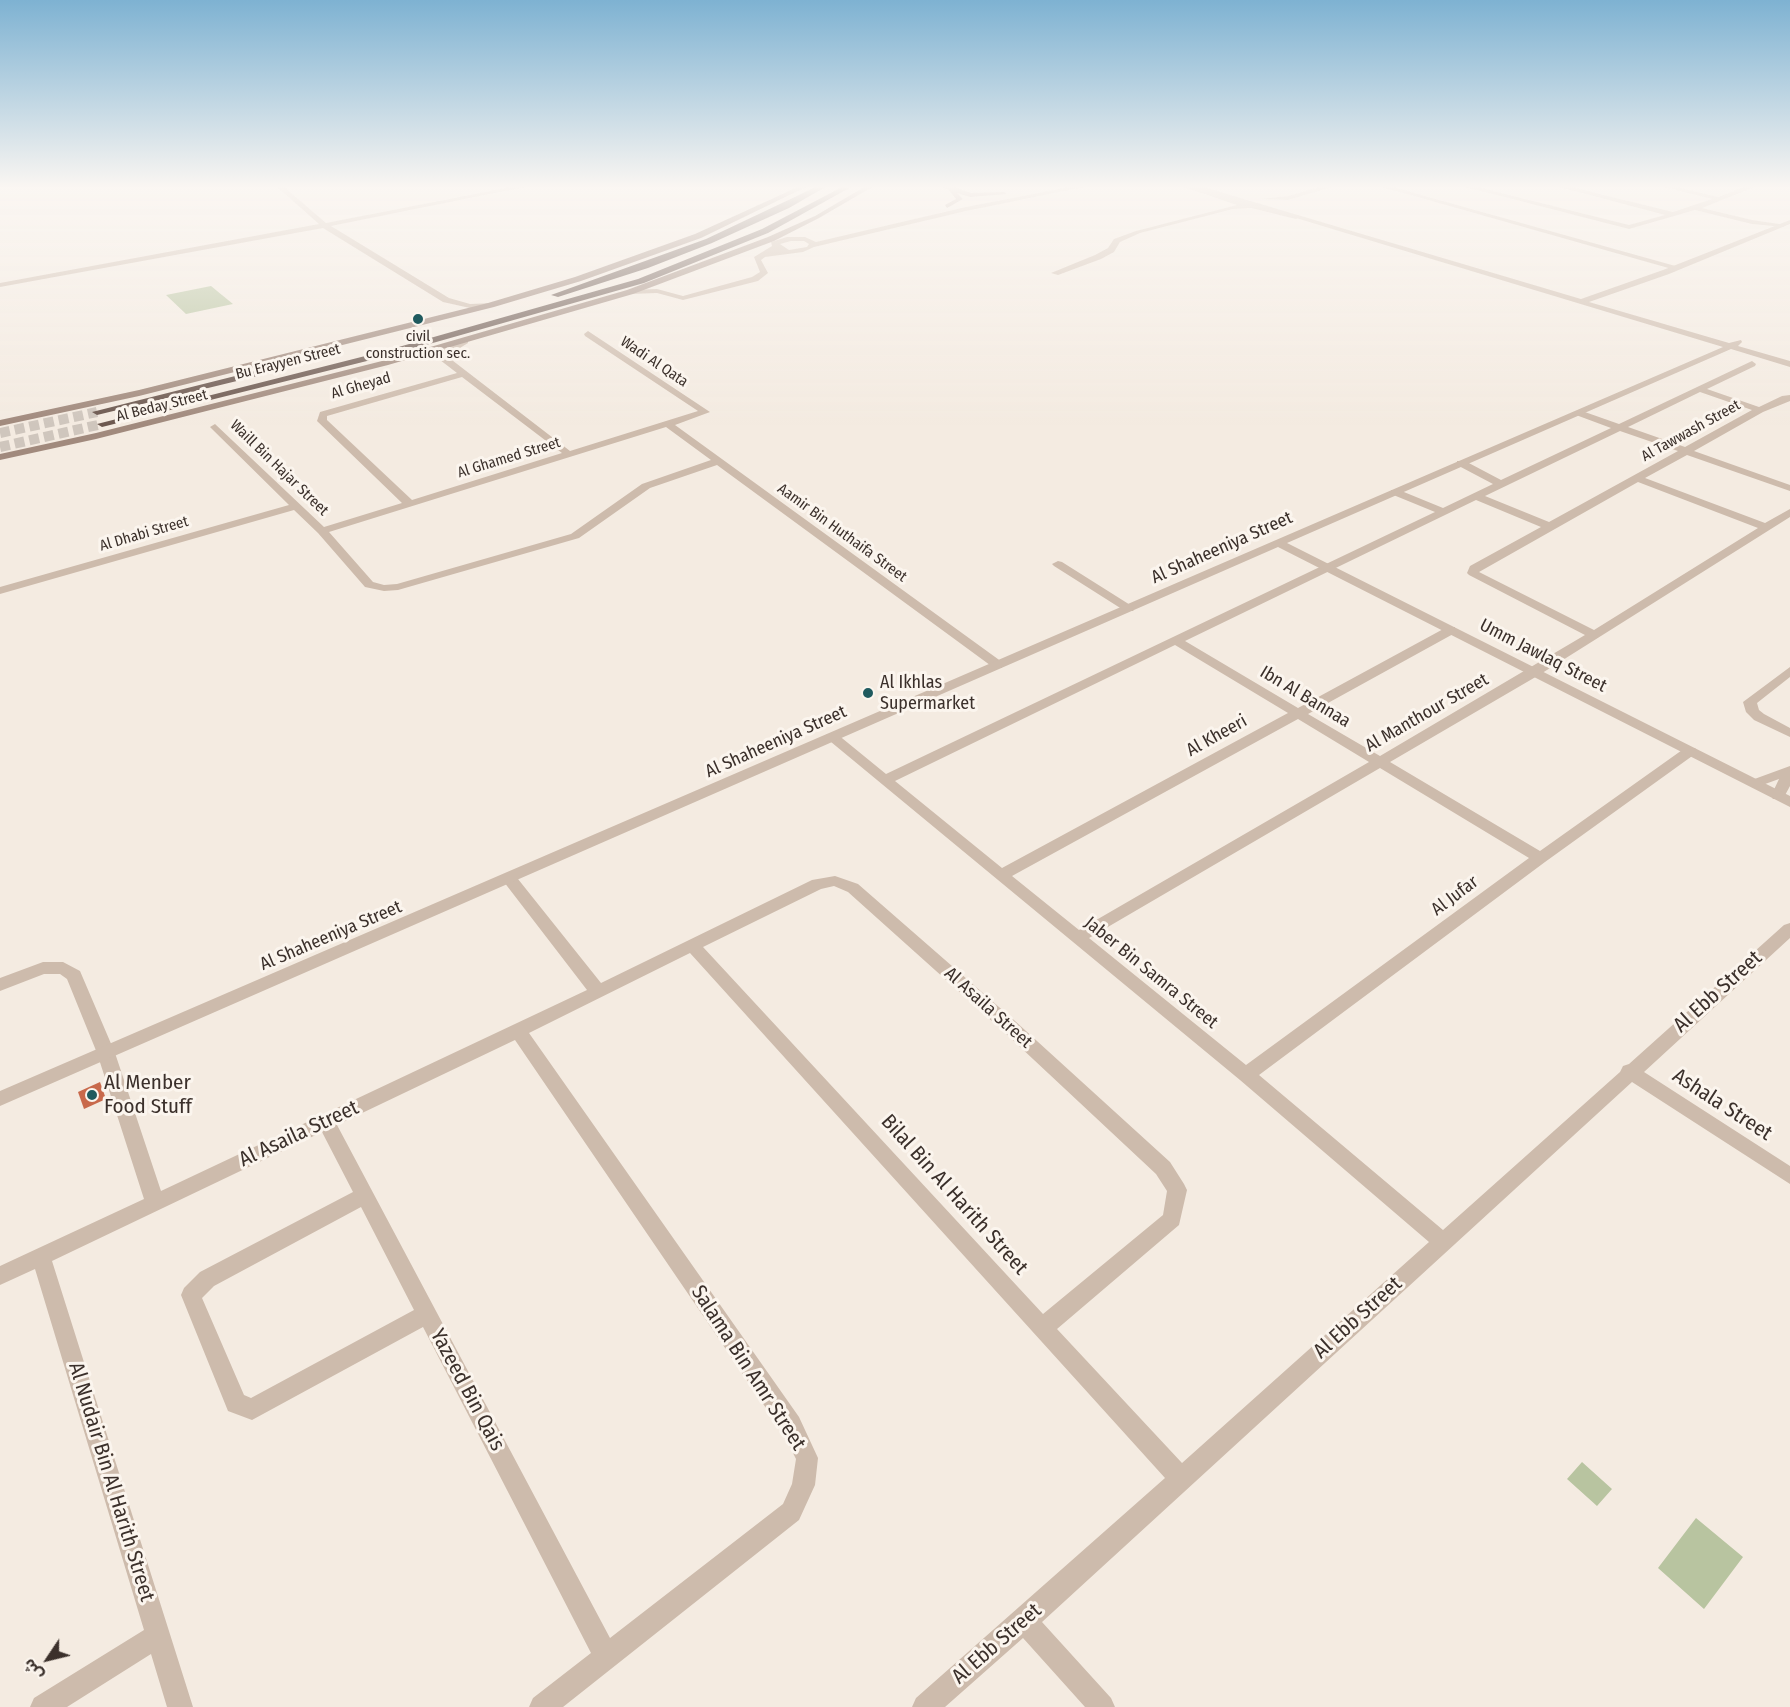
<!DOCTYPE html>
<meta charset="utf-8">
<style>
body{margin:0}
#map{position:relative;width:1790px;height:1707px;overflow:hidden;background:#f4ebe1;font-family:"Fira Sans Condensed","Noto Sans Arabic",sans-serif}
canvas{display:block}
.north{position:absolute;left:18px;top:1629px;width:60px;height:60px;-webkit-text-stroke:4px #fbf5ee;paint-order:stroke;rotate:235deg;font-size:16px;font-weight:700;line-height:24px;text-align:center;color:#3b302b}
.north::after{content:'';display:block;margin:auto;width:21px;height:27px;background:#3b302b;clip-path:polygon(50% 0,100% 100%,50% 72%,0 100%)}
</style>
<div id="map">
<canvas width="1790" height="1707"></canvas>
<div class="north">ش</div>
</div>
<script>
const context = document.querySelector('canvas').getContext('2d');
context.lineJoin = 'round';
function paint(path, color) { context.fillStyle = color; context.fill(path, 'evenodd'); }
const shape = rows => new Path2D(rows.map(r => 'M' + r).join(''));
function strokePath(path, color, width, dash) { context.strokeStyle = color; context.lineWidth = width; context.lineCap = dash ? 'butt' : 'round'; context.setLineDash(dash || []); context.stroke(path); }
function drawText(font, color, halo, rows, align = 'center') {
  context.font = font + ' "Fira Sans Condensed",sans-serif'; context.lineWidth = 6; context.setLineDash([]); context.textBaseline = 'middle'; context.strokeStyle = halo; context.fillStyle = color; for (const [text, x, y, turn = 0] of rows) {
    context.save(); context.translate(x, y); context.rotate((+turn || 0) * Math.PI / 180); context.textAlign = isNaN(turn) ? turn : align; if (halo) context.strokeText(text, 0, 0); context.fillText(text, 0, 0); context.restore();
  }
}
paint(shape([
 [211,286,233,304,186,314,166,295],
 [1582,1462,1612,1489,1597,1506,1567,1479],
 [1696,1518,1743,1557,1704,1609,1658,1568]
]), '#b8c4a0');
paint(shape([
 [100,1082,106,1099,84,1109,78,1092]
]), '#c8694b');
strokePath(shape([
 [0,433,97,412],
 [0,447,102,424]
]), '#cfc6bd', 10, [10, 5]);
paint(shape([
 [276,186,283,186,326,223,516,186,529,186,331,226,449,298,470,304,494,303,494,307,491,307,470,308,443,302,323,228,0,287,0,283,319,224,276,186],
 [1075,186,1088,186,966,211,814,247,803,252,765,257,761,260,768,273,758,281,683,300,657,293,630,294,626,292,630,290,657,289,683,296,752,277,760,272,754,257,772,246,771,242,787,237,805,237,816,242,966,207,1075,186],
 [791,241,804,241,809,244,807,247,789,250,780,244,791,241],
 [1181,186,1191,186,1299,217,1296,219,1251,208,1233,209,1140,233,1120,242,1114,252,1101,259,1058,275,1051,273,1095,255,1108,248,1114,239,1136,231,1237,205,1181,186],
 [1324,186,1335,186,1288,200,1260,199,1288,196,1324,186],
 [1379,186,1389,186,1679,267,1672,269,1379,186],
 [1462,186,1473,186,1629,225,1665,215,1556,186,1567,186,1673,212,1712,199,1661,186,1672,186,1718,197,1748,186,1757,186,1702,208,1752,220,1786,225,1783,227,1752,224,1695,210,1629,229,1462,186],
 [588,331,710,412,675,425,1002,662,1002,668,994,668,717,465,650,488,579,538,398,590,384,591,365,587,318,533,294,510,0,594,0,587,289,505,212,429,210,427,215,424,324,527,402,503,317,421,320,412,457,373,440,360,412,356,412,352,440,355,443,350,462,339,468,339,468,343,450,354,448,357,570,451,698,411,585,336,584,334,588,331],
 [462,377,562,453,412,500,327,420,327,416,462,377],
 [666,427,711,460,642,484,571,534,397,584,384,585,373,582,329,532,666,427],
 [1752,361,1756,364,1755,366,1707,389,1759,407,1782,396,1790,395,1790,401,1763,412,1694,451,1790,485,1790,491,1687,455,1645,478,1765,523,1790,509,1790,517,1539,675,1390,762,1540,851,1685,748,1695,748,1697,751,1695,754,1545,862,1259,1075,1443,1230,1620,1072,1623,1066,1629,1064,1784,925,1790,923,1790,938,1644,1072,1790,1166,1790,1184,1632,1082,1042,1622,1111,1698,1115,1707,1085,1707,1023,1638,945,1707,912,1707,916,1698,1165,1478,690,953,529,1033,799,1417,818,1458,815,1485,799,1520,563,1707,529,1707,533,1698,591,1653,423,1327,252,1420,228,1411,181,1295,184,1288,200,1272,353,1192,322,1132,52,1261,193,1707,167,1707,151,1654,67,1707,30,1707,34,1698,144,1630,35,1269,0,1285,0,1266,144,1199,97,1053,67,979,60,974,44,974,0,991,0,978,43,962,63,962,80,971,115,1053,161,1191,587,990,504,882,501,878,504,874,514,874,601,983,812,880,835,876,858,884,1015,1021,1170,1162,1184,1184,1187,1190,1179,1225,1057,1329,1182,1463,1429,1242,1240,1080,825,737,827,734,837,734,886,774,1435,512,1391,494,1391,490,1399,490,1443,508,1493,484,1457,465,1457,461,1465,461,1501,480,1611,428,1576,415,1576,411,1582,411,1619,424,1752,361],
 [1700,392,1752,410,1685,447,1628,427,1700,392],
 [1620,431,1678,451,1549,522,1485,496,1620,431],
 [1638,482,1758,528,1594,630,1479,572,1638,482],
 [1476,500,1541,527,1470,566,1467,573,1469,575,1585,635,1380,756,1308,714,1455,633,1455,627,1447,627,1298,708,1185,641,1476,500],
 [1175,645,1288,713,1002,868,895,781,1175,645],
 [1298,719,1369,762,1079,930,1012,876,1298,719],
 [1380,768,1529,858,1246,1065,1089,938,1380,768],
 [834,886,848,892,1003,1031,1156,1174,1167,1191,1163,1215,1043,1314,703,947,821,889,834,886],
 [515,1040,783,1433,796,1459,792,1484,783,1504,610,1638,337,1125,515,1040],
 [361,1207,414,1310,251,1398,244,1395,202,1298,214,1286,361,1207],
 [1058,561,1062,562,1135,608,1133,611,1125,611,1054,566,1052,564,1058,561],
 [1790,667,1790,677,1757,703,1759,710,1764,714,1790,728,1790,737,1754,720,1746,712,1743,702,1790,667],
 [1790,766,1790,786,1783,799,1773,799,1771,796,1779,779,1754,788,1747,784,1749,781,1790,766]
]), '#cdbbac');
paint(shape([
 [1190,186,1200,186,1581,299,1663,270,1790,220,1790,224,1669,274,1589,302,1729,343,1741,340,1742,342,1738,346,1790,361,1790,367,1731,349,1287,543,1790,796,1790,807,1278,547,0,1106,0,1091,1723,347,1190,186]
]), '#cdbbac');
paint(shape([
 [800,186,808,186,701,238,581,281,494,307,139,396,0,426,0,420,139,390,488,303,575,277,695,234,800,186],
 [866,186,874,186,819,218,774,241,633,294,388,365,96,439,0,460,0,454,96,433,382,361,627,290,768,237,815,216,866,186],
 [941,186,950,186,971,193,1004,192,1007,194,970,197,957,193,963,199,947,208,945,205,956,199,949,190,941,186]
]), '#a18a7d');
paint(shape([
 [818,186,827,186,789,208,712,243,648,268,558,297,551,295,706,239,818,186],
 [844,186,853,186,768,233,644,283,387,356,102,427,97,424,381,352,638,279,762,229,844,186],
 [275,366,278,367,278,371,97,415,92,412,275,366]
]), '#6c584f');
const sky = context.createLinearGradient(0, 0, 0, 425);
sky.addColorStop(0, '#7eb2d2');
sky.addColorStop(0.44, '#faf6f2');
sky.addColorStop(1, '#faf6f200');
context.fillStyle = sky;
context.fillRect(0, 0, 1790, 425);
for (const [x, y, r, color] of [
 [418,319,6,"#1f5a5e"],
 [868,693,6,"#1f5a5e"],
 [92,1095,6,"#1f5a5e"]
]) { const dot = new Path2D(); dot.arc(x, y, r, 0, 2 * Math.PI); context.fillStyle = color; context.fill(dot); strokePath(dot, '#fbf5ee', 2); }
drawText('15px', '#3b302b', '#fbf5ee', [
 ["civil",418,337],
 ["construction sec.",418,354]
]);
drawText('15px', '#3b302b', '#fbf5ee', [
 ["Bu Erayyen Street",288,362,-14],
 ["Wadi Al Qata",654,362,34],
 ["Al Gheyad",361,386,-16],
 ["Al Beday Street",162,406,-14],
 ["Al Tawwash Street",1691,431,-29],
 ["Al Ghamed Street",509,458,-17],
 ["Waill Bin Hajar Street",279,468,44],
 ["Aamir Bin Huthaifa Street",842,533,36],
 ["Al Dhabi Street",144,534,-16]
]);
drawText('18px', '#3b302b', '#fbf5ee', [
 ["Al Shaheeniya Street",1222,548,-24],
 ["Umm Jawlaq Street",1543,656,27],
 ["Ibn Al Bannaa",1305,697,31],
 ["Al Manthour Street",1427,713,-30],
 ["Al Kheeri",1217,736,-29],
 ["Al Shaheeniya Street",776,742,-24],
 ["Al Jufar",1455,896,-37],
 ["Al Shaheeniya Street",331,936,-23],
 ["Jaber Bin Samra Street",1151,973,39],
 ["Al Asaila Street",988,1008,42]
]);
drawText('18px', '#3b302b', '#fbf5ee', [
 ["Al Ikhlas",880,683],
 ["Supermarket",880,704]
], 'left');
drawText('21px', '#3b302b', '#fbf5ee', [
 ["Al Ebb Street",1718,992,-42],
 ["Ashala Street",1722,1105,33],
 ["Al Asaila Street",299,1134,-25],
 ["Bilal Bin Al Harith Street",954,1195,48],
 ["Al Ebb Street",1358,1318,-42],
 ["Salama Bin Amr Street",748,1368,57],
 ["Yazeed Bin Qais",467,1390,62],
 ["Al Nudair Bin Al Harith Street",111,1482,73],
 ["Al Ebb Street",997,1644,-41]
]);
drawText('21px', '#3b302b', '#fbf5ee', [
 ["Al Menber",104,1083],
 ["Food Stuff",104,1107]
], 'left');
</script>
